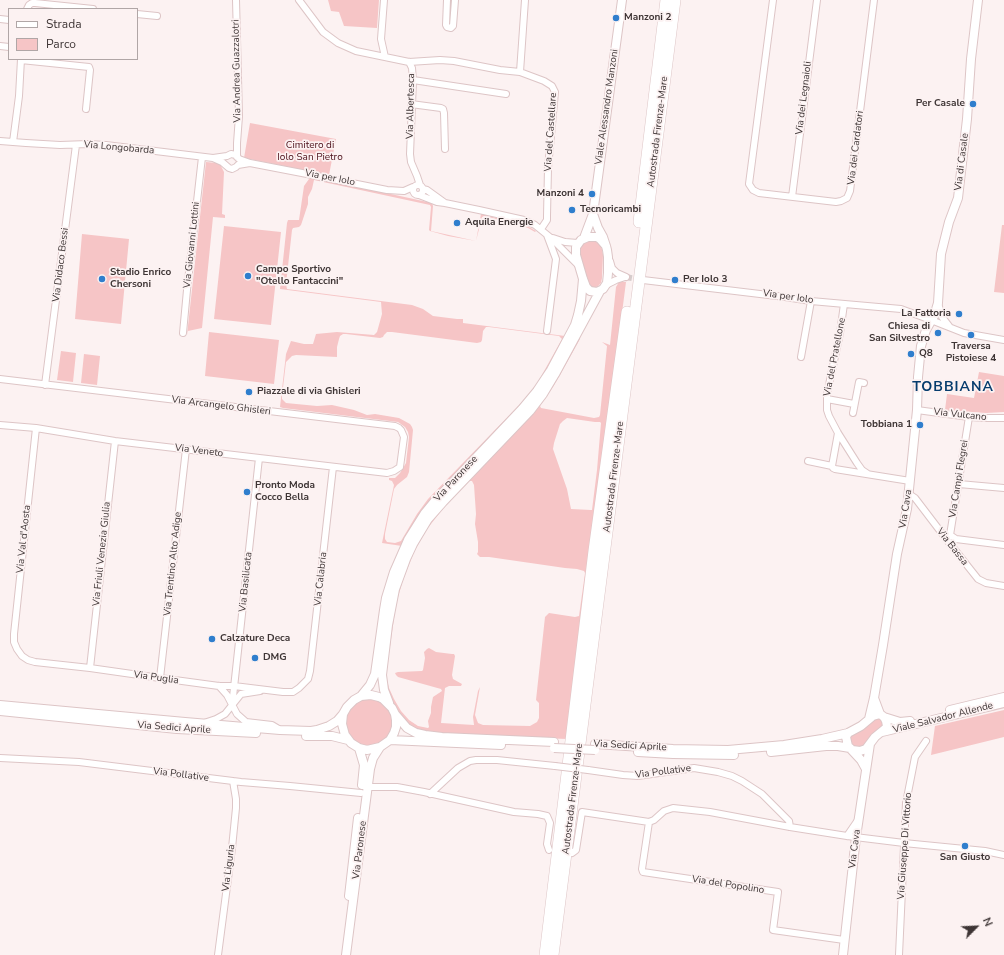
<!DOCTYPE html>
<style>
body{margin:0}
#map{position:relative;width:1004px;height:955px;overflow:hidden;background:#fcf2f2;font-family:"Nunito Sans",sans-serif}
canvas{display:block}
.legend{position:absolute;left:8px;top:8px;width:130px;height:52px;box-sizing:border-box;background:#fcf2f2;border:1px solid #b0a6a6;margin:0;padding:5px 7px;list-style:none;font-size:12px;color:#3e3535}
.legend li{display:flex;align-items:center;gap:8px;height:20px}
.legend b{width:20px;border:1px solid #b0a6a6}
.north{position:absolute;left:956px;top:907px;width:40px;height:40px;-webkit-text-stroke:3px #fcf2f2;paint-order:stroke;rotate:66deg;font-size:11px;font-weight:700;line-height:16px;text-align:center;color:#3e3535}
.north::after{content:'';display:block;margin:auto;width:14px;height:18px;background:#3e3535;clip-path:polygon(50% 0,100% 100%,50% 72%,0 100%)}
</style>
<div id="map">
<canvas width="1004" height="955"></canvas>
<ul class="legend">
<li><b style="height:5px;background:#fff"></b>Strada</li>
<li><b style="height:11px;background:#f6c5c6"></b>Parco</li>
</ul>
<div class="north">N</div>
</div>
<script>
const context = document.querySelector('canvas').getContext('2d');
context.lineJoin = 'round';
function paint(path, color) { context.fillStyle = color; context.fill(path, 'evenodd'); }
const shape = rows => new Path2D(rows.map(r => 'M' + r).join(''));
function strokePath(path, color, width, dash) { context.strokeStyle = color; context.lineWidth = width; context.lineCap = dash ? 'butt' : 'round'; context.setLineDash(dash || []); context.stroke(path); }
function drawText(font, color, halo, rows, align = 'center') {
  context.font = font + ' "Nunito Sans",sans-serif'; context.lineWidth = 3.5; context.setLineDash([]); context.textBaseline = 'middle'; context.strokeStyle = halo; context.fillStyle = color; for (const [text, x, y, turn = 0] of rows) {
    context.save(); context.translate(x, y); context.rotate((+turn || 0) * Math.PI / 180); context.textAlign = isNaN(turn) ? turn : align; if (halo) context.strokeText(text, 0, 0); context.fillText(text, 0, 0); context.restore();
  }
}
paint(shape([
 [328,0,379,0,377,28,344,26,339,12,331,11],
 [250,123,336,139,329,175,244,158],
 [206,162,217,163,220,164,224,172,222,214,225,215,225,218,213,217,202,328,188,331,187,335],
 [313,177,432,203,433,206,431,231,476,241,481,214,520,224,529,227,536,231,535,232,528,228,520,225,484,216,482,217,476,241,448,236,430,231,429,230,431,207,430,205,314,180,312,189,308,197,308,204,301,225,299,227,293,228,292,230,286,284,287,289,412,305,423,309,433,316,457,319,463,319,463,323,565,336,537,386,402,546,382,543,394,485,392,481,389,480,389,478,395,478,400,473,406,463,409,437,408,432,405,427,398,422,283,408,280,407,286,354,291,341,304,344,313,344,316,334,337,332,374,335,377,332,382,314,381,302,280,289,287,223,288,220,299,220,304,186,309,179],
 [486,327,489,327,559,336,562,339,538,382,525,399,428,499,417,514,401,541,395,543,387,542,385,539,385,534,394,489,397,485,407,477,409,472,413,430,412,427,410,424,399,418,375,414,367,415,354,410,332,405,317,406,286,403,282,399,282,396,286,362,292,356,296,355,337,357,337,347,339,339,340,336,343,334,346,334,380,338,383,337,384,335,387,332,392,332,477,343,481,342,482,340,483,331],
 [1002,225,1004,225,1004,293,994,292],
 [224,226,281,232,271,325,214,319],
 [82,234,129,239,121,324,75,319],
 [590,241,595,241,600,245,602,249,603,255,602,278,601,283,598,286,594,288,590,288,580,256,580,248,583,244],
 [619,282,626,282,567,739,434,734,418,730,410,725,401,715,392,700,388,691,386,673,391,628,396,599,404,572,419,541,429,525,578,337,580,337,580,339,560,375,553,387,540,406,541,408,594,418,599,417,600,415,607,346,602,342,610,345,616,287],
 [567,418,595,422,600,422,601,423,597,470,592,510,591,510,571,509,567,489,553,449,554,443,560,424,563,421],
 [469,481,472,481,474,485,476,514,475,524,478,542,478,552,477,554,480,557,489,557,565,568,577,569,584,571,585,573,579,616,575,617,549,613,545,617,536,700,539,703,539,718,537,722,530,726,483,725,478,723,475,715,480,687,478,691,473,717,474,725,441,723,445,688,449,686,461,686,462,684,453,679,452,675,455,656,454,654,452,654,436,652,429,648,427,649,424,652,425,658,423,670,422,671,398,672,395,673,396,675,398,677,441,689,442,691,433,697,431,707,431,713,428,721,429,727,428,728,418,726,409,720,401,711,394,699,389,688,386,675,396,604,403,580,414,552,427,529,446,505],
 [209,332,279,340,274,384,205,376],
 [61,351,76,353,73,382,57,380],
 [84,354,100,356,97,385,81,383],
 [979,372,1004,376,1004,412,986,413,945,410,947,394,974,398],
 '346 723a24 24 0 1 1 48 0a24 24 0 1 1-48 0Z',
 [1004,710,1004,737,931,755,935,726],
 [880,718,882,721,883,725,864,746,860,747,854,747,853,745,850,740,851,736,876,719]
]), '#f6c5c6');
strokePath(shape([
 [626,277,642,280]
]), '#d6cccc', 6, [6, 3]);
const street = shape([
 [236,0,239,116,237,143,237,157],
 [299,0,323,32,338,43,356,51,409,62,440,60,454,61,500,70,520,72,544,81,552,86,555,92,548,168,547,216,547,220,541,229],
 [384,0,381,39,385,57],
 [447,0,446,25,447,27,451,28,453,26,455,0],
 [773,0,749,184,753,190,759,193,836,202,841,201,847,198,850,191,874,0],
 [27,9,29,5,32,3,35,3,93,9],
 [137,14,157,16],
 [0,19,9,20],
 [0,46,9,47],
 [21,60,89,67,90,70,86,109],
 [409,62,412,68,413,80,410,154,411,162,417,176,420,185],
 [520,72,525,0],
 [413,80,506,94],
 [411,104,441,108,443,109,444,113,445,149],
 [0,141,26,143,60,145,88,144,106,145,213,158,222,162,229,168,232,169,236,167,238,165,250,163],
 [13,142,19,96,21,59],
 [213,158,227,156,231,154,236,155,239,159],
 [239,159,250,163,307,174,387,190,404,191,413,187],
 '413 190a5 5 0 1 1 10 0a5 5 0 1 1-10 0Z',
 [423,189,427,190,445,203],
 [419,195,437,202,445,203,479,210,524,220,535,225,551,238,578,265],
 [792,197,817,0],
 [547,235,556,259,547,331],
 [553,238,565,242,578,243],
 [610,261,612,268,617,273,626,277],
 [643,280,785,297,811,301,901,309,931,320,964,333,1004,340],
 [606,285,616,280,625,277],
 [938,303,942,317,949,326],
 [844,304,840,333,827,394,827,410,829,416,838,433,857,463,862,470,868,474],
 [183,333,187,290,202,157],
 [801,357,811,301],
 [0,379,395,426,399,428,401,430,404,437,400,467,394,471,387,473,115,441,36,428,0,425],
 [45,385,76,145],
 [827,399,854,404],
 [917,410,969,417,986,418,1004,418],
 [853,413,859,382,864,383],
 [36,428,14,634,14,642,17,649,22,656,28,660,35,662,90,668,160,678,219,686,234,686,283,692,293,692,299,688,308,679,310,671,333,467],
 [838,433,832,466,833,468,835,469,910,481],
 [808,461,832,466],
 [959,484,1004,488],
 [908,495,912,496,915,498,947,540,978,579,986,583,1004,586],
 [950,535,956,539,1004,545],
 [947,540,950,535,969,417],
 [90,668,115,441],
 [160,678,186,449],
 [219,686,227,695,237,714,246,722,272,725,277,728],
 [232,706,259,458],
 [204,723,216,719,225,714,241,694,260,691],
 [0,758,79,762,241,782,290,786,361,793],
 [588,770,623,775,638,776,694,768,718,772,732,776,742,781,762,794,789,821,790,827],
 [367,787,397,787,424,792,514,812,538,814,547,816,550,823,547,844,549,850],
 [430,794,458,768,470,761,476,760,497,760,555,766],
 [649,822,642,869,643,872,778,892,773,930,844,940],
 [847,836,858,820],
 [572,853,576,850,582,812,649,822,654,820,664,811,673,808,710,812,790,827,847,836,904,843,985,851,1004,855],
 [218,955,232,848,236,808,236,799,233,781],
 [899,955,906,803,915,757,926,741]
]);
const secondary = shape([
 [593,214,598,228,603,237,606,246,607,250,608,257,608,273,607,283,603,289,597,292,590,291,586,287,583,279,576,255,576,247,581,240,588,237,597,237,600,239,606,246],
 [584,238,593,214,622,0],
 [361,696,370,685,375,674,384,610,386,598,394,572,408,540,425,513,434,502,522,409,537,391,551,370,575,325,578,315,581,301,583,279],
 [389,703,384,690,382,675,388,625,395,589,406,559,413,544,428,519,443,502,530,411,543,394,555,374,600,291],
 [0,705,185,722,280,730,311,731,317,730,329,726,337,721,343,714,347,707,354,700,361,696,371,695,379,697,383,699,392,708,395,714,396,720,396,727,394,733,390,740,380,747,367,750,359,748,351,743,345,735,342,724,343,714],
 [950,710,1004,697],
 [0,711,177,729,256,733],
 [395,714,407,728,416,733,425,735,442,737,554,742],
 [884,717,900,722,910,721],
 [869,719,874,698,883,645,897,554,907,509,917,410,918,377,921,346,926,330,934,316,938,303,941,254,949,222,958,198,967,119,971,59,978,0],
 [882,732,1004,703],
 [848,733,846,737,848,746,861,760,866,769],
 [306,736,332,736,348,740],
 [390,740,501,745],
 [595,744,673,749,728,750,784,745,822,739,848,733,861,726,873,716,880,714],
 [359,748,364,765,362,785],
 [852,750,860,751,866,749,875,737,886,728,887,726,886,721,884,717,880,714,874,698],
 [638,752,673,754,734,755],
 [771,752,826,746,838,746,850,748],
 [349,896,358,818],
 [346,955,370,769,373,758,380,747],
 [843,955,856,837,870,744]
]);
const highway = shape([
 [639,222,666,0],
 [545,955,594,551,627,312],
 [553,955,675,0]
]);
strokePath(street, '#ddc5c6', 8);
strokePath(secondary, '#ddc5c6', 10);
strokePath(highway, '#ddc5c6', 12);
strokePath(street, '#fff', 6);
strokePath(secondary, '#fff', 8);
strokePath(highway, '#fff', 11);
const streetBridge = shape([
 [555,766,588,770]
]);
const secondaryBridge = shape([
 [554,748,595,750]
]);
strokePath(streetBridge, '#ddc5c6', 8, []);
strokePath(secondaryBridge, '#ddc5c6', 10, []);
strokePath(streetBridge, '#fff', 6);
strokePath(secondaryBridge, '#fff', 8);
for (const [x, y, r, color] of [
 [616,18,4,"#2f7ecd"],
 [973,104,4,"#2f7ecd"],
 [592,194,4,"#2f7ecd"],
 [572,210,4,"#2f7ecd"],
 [457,223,4,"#2f7ecd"],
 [248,276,4,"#2f7ecd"],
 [102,279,4,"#2f7ecd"],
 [675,280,4,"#2f7ecd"],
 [959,314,4,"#2f7ecd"],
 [938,333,4,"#2f7ecd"],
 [971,335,4,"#2f7ecd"],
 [911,354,4,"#2f7ecd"],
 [249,392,4,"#2f7ecd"],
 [920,425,4,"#2f7ecd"],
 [247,492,4,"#2f7ecd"],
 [212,639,4,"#2f7ecd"],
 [255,658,4,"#2f7ecd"],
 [965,846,4,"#2f7ecd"]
]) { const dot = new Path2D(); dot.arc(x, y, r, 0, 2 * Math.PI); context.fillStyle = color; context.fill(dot); strokePath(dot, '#fcf2f2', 1.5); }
drawText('bold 10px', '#3e3535', '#fcf2f2', [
 ["Manzoni 2",624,18],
 ["Per Casale",965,104,"right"],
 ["Manzoni 4",584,194,"right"],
 ["Tecnoricambi",580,210],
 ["Aquila Energie",465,223],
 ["Campo Sportivo",256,270],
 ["\"Otello Fantaccini\"",256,282],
 ["Stadio Enrico",110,273],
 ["Chersoni",110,285],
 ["Per Iolo 3",683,280],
 ["La Fattoria",951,314,"right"],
 ["Chiesa di",930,327,"right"],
 ["San Silvestro",930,339,"right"],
 ["Traversa",971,347,"center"],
 ["Pistoiese 4",971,359,"center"],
 ["Q8",919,354],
 ["Piazzale di via Ghisleri",257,392],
 ["Tobbiana 1",912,425,"right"],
 ["Pronto Moda",255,486],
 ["Cocco Bella",255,498],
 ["Calzature Deca",220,639],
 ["DMG",263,658],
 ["San Giusto",965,858,"center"]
], 'left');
drawText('10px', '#3e3535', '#fcf2f2', [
 ["Via Andrea Guazzalotri",237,71,-91],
 ["Via dei Legnaioli",804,98,-83],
 ["Via Albertesca",411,106,-89],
 ["Viale Alessandro Manzoni",607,107,-82],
 ["Via del Castellare",551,132,-86],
 ["Autostrada Firenze-Mare",658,132,-83],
 ["Via Longobarda",119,148,5],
 ["Via dei Cardatori",856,148,-83],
 ["Via di Casale",962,162,-83],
 ["Via per Iolo",330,178,11],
 ["Via Giovanni Lottini",192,245,-84],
 ["Via Didaco Bessi",61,265,-83],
 ["Via per Iolo",788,297,8],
 ["Via del Pratellone",835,357,-79],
 ["Via Arcangelo Ghisleri",221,406,7],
 ["Via Vulcano",960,415,6],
 ["Via Veneto",199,451,7],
 ["Autostrada Firenze-Mare",614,477,-83],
 ["Via Paronese",456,479,-47],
 ["Via Campi Flegrei",959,479,-81],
 ["Via Cava",906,509,-81],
 ["Via Val d'Aosta",24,539,-84],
 ["Via Bassa",952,547,52],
 ["Via Friuli Venezia Giulia",102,554,-84],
 ["Via Trentino Alto Adige",173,564,-84],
 ["Via Calabria",321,579,-84],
 ["Via Basilicata",246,582,-84],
 ["Via Puglia",156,678,8],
 ["Viale Salvador Allende",943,718,-14],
 ["Via Sedici Aprile",174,728,4],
 ["Via Sedici Aprile",630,746,3],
 ["Via Pollative",663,772,-7],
 ["Via Pollative",181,775,7],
 ["Autostrada Firenze-Mare",573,799,-83],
 ["Via Giuseppe Di Vittorio",905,846,-86],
 ["Via Cava",855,849,-83],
 ["Via Paronese",360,850,-83],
 ["Via Liguria",229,868,-83],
 ["Via del Popolino",728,885,9]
]);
drawText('10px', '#4c0f19', '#fcf2f2', [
 ["Cimitero di",310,146],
 ["Iolo San Pietro",310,158]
]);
context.letterSpacing = '1px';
drawText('bold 14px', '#063c6d', '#fcf2f2', [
 ["TOBBIANA",953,388]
]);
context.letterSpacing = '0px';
</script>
